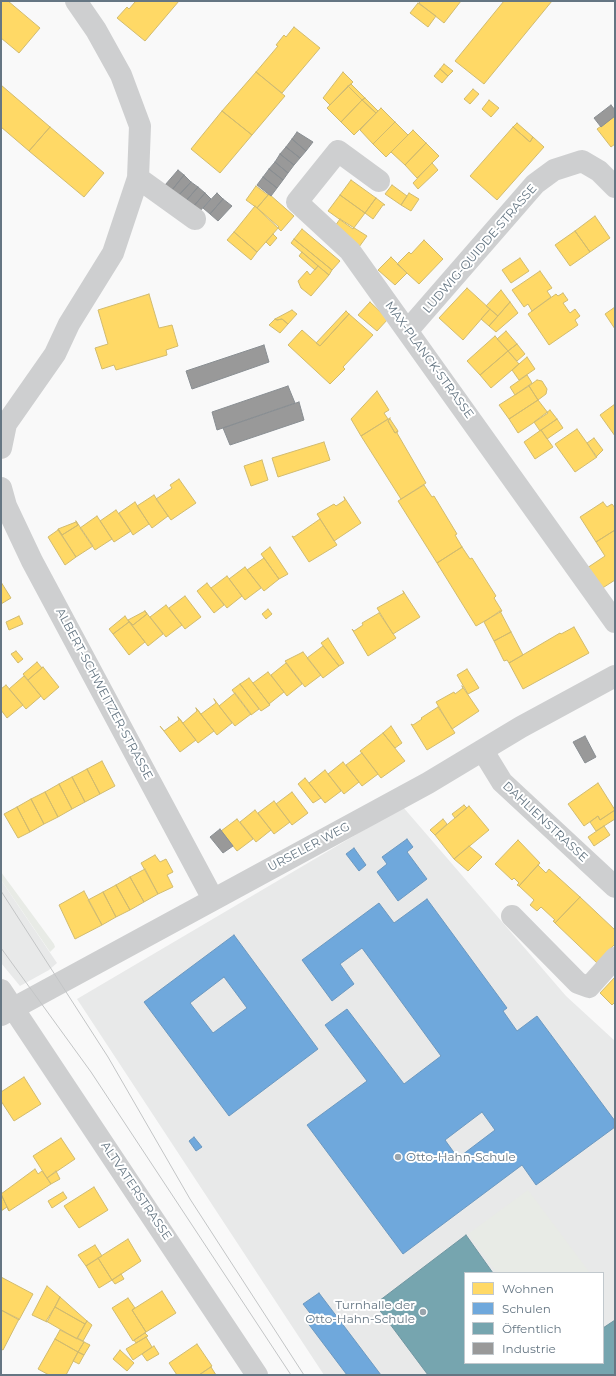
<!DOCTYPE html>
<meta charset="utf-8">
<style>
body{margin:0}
#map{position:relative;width:616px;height:1376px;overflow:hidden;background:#f9f9f9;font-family:Montserrat,sans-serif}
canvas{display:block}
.frame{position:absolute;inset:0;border:2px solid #657683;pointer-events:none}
.legend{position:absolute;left:464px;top:1272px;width:140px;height:92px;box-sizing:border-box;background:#fff;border:1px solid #c1c8cd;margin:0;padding:5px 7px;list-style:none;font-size:12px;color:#657683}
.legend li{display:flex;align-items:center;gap:8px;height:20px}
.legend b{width:20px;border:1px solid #c1c8cd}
</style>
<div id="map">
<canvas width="616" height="1376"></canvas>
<div class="frame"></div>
<ul class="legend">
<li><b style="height:11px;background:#ffd966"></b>Wohnen</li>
<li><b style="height:11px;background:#6fa8dc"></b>Schulen</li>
<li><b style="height:11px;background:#76a5af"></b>Öffentlich</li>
<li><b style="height:11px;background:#999"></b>Industrie</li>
</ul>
</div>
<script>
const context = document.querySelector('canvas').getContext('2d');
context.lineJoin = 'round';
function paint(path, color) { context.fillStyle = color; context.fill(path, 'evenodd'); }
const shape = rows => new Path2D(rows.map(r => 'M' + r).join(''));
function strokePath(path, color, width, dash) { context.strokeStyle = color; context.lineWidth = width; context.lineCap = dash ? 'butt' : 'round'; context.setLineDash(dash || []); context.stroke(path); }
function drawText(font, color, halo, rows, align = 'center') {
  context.font = font + ' Montserrat,sans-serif'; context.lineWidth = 4; context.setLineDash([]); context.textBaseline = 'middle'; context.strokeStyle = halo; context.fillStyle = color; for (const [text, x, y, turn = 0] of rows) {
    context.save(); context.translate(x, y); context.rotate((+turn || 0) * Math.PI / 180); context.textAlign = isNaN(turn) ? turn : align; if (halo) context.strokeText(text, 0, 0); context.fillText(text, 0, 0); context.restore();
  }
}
paint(shape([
 [403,807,566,996,615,1041,615,1375,324,1375,77,999],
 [465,1273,603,1273,603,1363,465,1363],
 [1,880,57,963,49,970,20,986,1,963]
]), '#e8e9e9');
paint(shape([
 [1,872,54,944,55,947,50,952,1,880],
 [528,1190,590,1273,497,1273,468,1234]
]), '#e8ebe6');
const homes = shape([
 [1,1,8,1,40,28,19,53,1,38,1,1],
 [134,1,179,1,145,41,117,18,127,7,129,9,135,2,134,1],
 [421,1,461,1,444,23,419,3,421,1],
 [504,1,552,1,484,84,455,61,504,1],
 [418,3,436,16,428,27,410,13,418,3],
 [294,27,320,48,282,93,256,72,278,46,276,45,284,35,286,37,294,27],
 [444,64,453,71,448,76,440,69,444,64],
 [440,69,448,76,442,83,434,76,440,69],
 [256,72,285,96,252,135,222,111,256,72],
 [343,72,353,82,330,105,323,98,343,72],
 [351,84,365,98,362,100,348,86,351,84],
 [1,85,50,127,29,151,1,127,1,85],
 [348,86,362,100,341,122,327,108,348,86],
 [473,89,479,94,470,104,464,99,473,89],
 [365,98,378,111,376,113,362,100,365,98],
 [362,100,376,113,354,135,341,122,362,100],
 [489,100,499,108,491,117,482,109,489,100],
 [381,108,395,122,373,144,360,130,381,108],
 [222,111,252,135,220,173,191,149,222,111],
 [615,116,615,144,611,147,597,129,615,116],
 [395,122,408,135,386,157,373,144,395,122],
 [517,123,533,137,530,142,513,127,517,123],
 [50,127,104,173,84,197,29,151,50,127],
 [513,127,530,142,533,137,544,147,497,200,470,176,513,127],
 [413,130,426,143,405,165,391,152,413,130],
 [426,143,439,156,417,178,405,165,426,143],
 [432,163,438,170,418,189,413,183,432,163],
 [351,180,376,198,365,213,340,195,351,180],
 [392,185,407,196,401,205,385,194,392,185],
 [256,186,268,195,257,208,246,200,256,186],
 [409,193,419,199,411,211,401,205,409,193],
 [269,194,294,216,281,231,257,208,269,194],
 [340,195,365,213,353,229,328,211,340,195],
 [376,198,385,205,383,205,373,219,365,213,376,198],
 [255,206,279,227,257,252,234,232,255,206],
 [595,216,610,238,590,252,575,231,595,216],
 [340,219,367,236,359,247,335,226,340,219],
 [302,229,340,261,332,270,294,239,302,229],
 [575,231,590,252,570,266,555,245,575,231],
 [234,232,257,252,251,260,227,240,234,232],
 [273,234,277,238,270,246,266,242,273,234],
 [294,239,332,270,329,275,291,243,294,239],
 [424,240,443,259,419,284,397,264,409,252,411,254,424,240],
 [302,252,318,266,315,270,299,256,302,252],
 [391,257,407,273,395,285,378,270,391,257],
 [520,258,529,271,511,283,502,270,520,258],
 [318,266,329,275,311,296,301,288,298,281,307,271,310,275,318,266],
 [540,271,552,288,547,291,551,297,532,311,528,304,524,307,512,290,540,271],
 [467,288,490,309,463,340,439,318,467,288],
 [501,290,510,302,498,316,486,306,501,290],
 [563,293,568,300,563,303,570,313,575,309,580,316,575,320,578,325,549,345,528,314,556,294,558,296,563,293],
 [149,294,159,328,172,325,178,346,166,350,167,355,116,370,114,365,102,369,95,348,108,344,98,310,149,294],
 [370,302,388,319,377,331,358,315,370,302],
 [510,302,518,313,496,332,489,326,510,302],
 [615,307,615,329,605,314,615,307],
 [490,309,498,316,489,326,481,319,490,309],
 [292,310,297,314,288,324,282,319,277,320,275,319,292,310],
 [346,311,349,314,320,346,316,343,346,311],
 [349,314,373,335,343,367,345,369,330,384,288,345,302,330,320,346,349,314],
 [275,319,277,320,282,319,288,324,280,333,269,325,275,319],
 [506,331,517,344,508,351,497,339,506,331],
 [495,336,508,351,480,375,467,361,495,336],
 [517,344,525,354,517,361,508,351,517,344],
 [508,351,519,364,491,388,480,375,508,351],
 [527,357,535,369,519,380,512,370,527,357],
 [527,375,532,383,515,395,510,387,527,375],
 [537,380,542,381,547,389,546,394,538,400,529,386,537,380],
 [529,386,538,400,509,419,499,405,529,386],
 [377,391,389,410,384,413,388,419,361,436,351,419,377,391],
 [538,400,548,413,518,433,509,419,538,400],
 [615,404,615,436,600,415,615,404],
 [550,410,557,419,540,431,534,422,550,410],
 [390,418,388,421,395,433,398,431,397,433,426,483,401,499,361,436,390,418],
 [390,419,398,431,395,433,388,421,390,419],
 [557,419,563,428,547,439,541,430,557,419],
 [577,429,597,457,575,472,555,444,577,429],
 [541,430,553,447,535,459,524,442,541,430],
 [594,438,603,450,596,457,587,443,594,438],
 [324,442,330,460,278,477,272,458,324,442],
 [262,460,268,480,251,486,244,466,262,460],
 [179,479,196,503,171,520,156,499,172,488,170,485,179,479],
 [424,485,432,497,434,496,457,534,455,535,462,547,437,563,398,501,424,485],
 [154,495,168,516,152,528,137,506,154,495],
 [344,497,361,523,334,541,317,514,334,504,336,506,345,500,344,497],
 [135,502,149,524,133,535,119,513,135,502],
 [603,502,607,507,612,504,615,508,615,530,596,542,580,517,603,502],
 [116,510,131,531,114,542,100,521,116,510],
 [97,516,112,539,95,550,80,528,97,516],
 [320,519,337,545,309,562,292,536,294,537,320,519],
 [76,521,93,546,76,557,58,529,62,535,78,525,76,521],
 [76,522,78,525,62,535,58,529,76,522],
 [58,530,76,557,65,565,48,537,58,530],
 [615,530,615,580,601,589,587,568,605,556,596,542,615,530],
 [270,547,288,574,279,579,261,554,270,547],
 [462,547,470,559,472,558,496,596,494,598,502,611,476,626,437,563,462,547],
 [264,558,279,579,264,591,247,570,264,558],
 [245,567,261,588,245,600,229,579,245,567],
 [227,576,242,596,227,608,211,588,227,576],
 [1,582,11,598,1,604,1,582],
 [207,583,224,605,214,613,197,591,207,583],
 [403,591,420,617,393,634,377,608,404,593,403,591],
 [185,596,201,617,185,629,169,608,185,596],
 [166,605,182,625,166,637,150,617,166,605],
 [268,609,272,614,266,619,262,614,268,609],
 [145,611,163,634,148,646,128,620,133,625,147,614,145,611],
 [145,611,147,614,133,625,128,620,145,611],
 [500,611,511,632,494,641,484,622,500,611],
 [379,613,396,638,368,656,352,629,354,631,363,625,362,623,379,613],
 [19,616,23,624,9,630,6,622,19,616],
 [125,616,129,622,113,634,109,629,125,616],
 [129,622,145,642,129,655,113,634,129,622],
 [574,627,589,653,523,689,509,663,560,633,561,634,574,627],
 [511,632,523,655,509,663,507,660,504,661,494,641,511,632],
 [328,638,344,663,339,666,321,643,328,638],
 [323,646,339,666,323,678,307,658,323,646],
 [16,651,23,659,18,663,11,654,16,651],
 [303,652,321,675,305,687,285,661,303,652],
 [37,662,42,668,28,680,23,674,37,662],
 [286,663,302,684,287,696,271,675,286,663],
 [43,667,59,687,44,700,28,680,43,667],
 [467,669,479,688,468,694,457,675,467,669],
 [268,672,284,692,269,704,253,683,268,672],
 [24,676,41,696,26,709,9,689,24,676],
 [249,678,270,705,261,711,240,684,249,678],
 [240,684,259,709,251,715,232,690,240,684],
 [6,685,23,705,7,718,1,710,1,689,6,685],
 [462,686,479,711,452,729,436,702,454,692,455,694,463,688,462,686],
 [235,693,251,714,235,726,219,706,235,693],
 [214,699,232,723,217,735,196,708,201,714,216,703,214,699],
 [438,707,455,733,427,750,411,724,413,725,422,719,421,718,438,707],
 [196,708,214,731,198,743,178,717,183,723,197,711,196,708],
 [178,717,196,740,180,752,160,726,164,731,179,720,178,717],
 [391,726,402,743,395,748,383,733,391,726],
 [383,733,405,761,381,778,360,751,383,733],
 [362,753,378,774,362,786,346,765,362,753],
 [102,761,115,786,100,794,87,769,102,761],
 [343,762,359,782,344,794,328,774,343,762],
 [87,769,100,794,85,802,72,777,87,769],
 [325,770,341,791,325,803,309,783,325,770],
 [72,777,85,802,72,809,59,784,72,777],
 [305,778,321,798,313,803,298,784,305,778],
 [598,783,615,810,600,820,598,816,584,826,568,804,598,783],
 [59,784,72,809,58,817,45,792,59,784],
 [45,792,58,817,44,824,31,799,45,792],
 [292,792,308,813,292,825,276,804,292,792],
 [31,799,44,824,30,832,17,807,31,799],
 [274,801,290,822,274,834,258,813,274,801],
 [464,805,467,808,455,818,452,814,464,805],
 [469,806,489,830,454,859,435,835,469,806],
 [17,807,30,832,18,838,4,814,17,807],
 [255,810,271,830,256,842,240,822,255,810],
 [615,810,615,819,596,831,590,822,598,816,600,820,615,810],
 [237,819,253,839,237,851,221,831,237,819],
 [443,819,447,824,435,835,430,830,443,819],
 [604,826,610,835,594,846,588,837,604,826],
 [518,840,540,863,519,886,517,885,519,883,514,878,512,880,495,864,518,840],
 [469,846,482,857,468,871,454,859,469,846],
 [155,855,160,862,166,859,173,872,167,875,173,887,158,894,141,863,155,855],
 [538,865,546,873,549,869,580,897,555,923,553,921,555,920,541,907,537,911,530,905,534,900,519,886,538,865],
 [145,869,158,894,144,902,130,877,145,869],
 [130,877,144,902,130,910,116,885,130,877],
 [116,885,130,910,116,917,103,892,116,885],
 [84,891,102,925,75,939,59,905,84,891],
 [103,892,116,917,102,925,88,900,103,892],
 [580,897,615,930,615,944,597,963,555,923,580,897],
 [615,977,615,1002,612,1005,600,993,615,977],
 [24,1077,41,1104,14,1121,1,1101,1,1092,24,1077],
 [61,1138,75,1159,47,1178,33,1156,61,1138],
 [35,1169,38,1174,42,1171,51,1184,9,1211,1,1194,35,1169],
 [56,1171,60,1179,51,1184,47,1178,56,1171],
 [94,1187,108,1210,79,1228,64,1206,94,1187],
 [63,1192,67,1198,52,1208,48,1201,63,1192],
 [1,1194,9,1211,7,1207,1,1211,1,1194],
 [128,1239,141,1261,112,1280,98,1258,128,1239],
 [95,1245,102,1256,86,1266,78,1255,95,1245],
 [98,1258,112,1280,99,1288,86,1266,98,1258],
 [121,1274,124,1279,115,1284,112,1280,121,1274],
 [1,1277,33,1294,19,1320,1,1310,1,1277],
 [47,1286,60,1297,47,1322,32,1315,47,1286],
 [162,1291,176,1313,146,1332,132,1310,162,1291],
 [60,1297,87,1321,85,1324,55,1307,60,1297],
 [128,1298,135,1308,132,1310,146,1332,133,1341,112,1308,128,1298],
 [55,1307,85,1324,77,1339,46,1321,55,1307],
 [1,1310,19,1319,3,1350,1,1349,1,1310],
 [87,1321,92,1325,83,1341,77,1338,87,1321],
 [60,1330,84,1342,78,1352,55,1339,60,1330],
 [145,1333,148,1336,136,1343,134,1340,145,1333],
 [146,1337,152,1347,133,1360,126,1349,146,1337],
 [55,1339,78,1352,66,1375,49,1375,38,1369,55,1339],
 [84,1342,90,1345,84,1355,78,1352,84,1342],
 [197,1344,212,1366,199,1375,177,1375,169,1363,197,1344],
 [154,1346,159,1354,147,1361,142,1354,154,1346],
 [120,1350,134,1363,127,1371,113,1359,120,1350],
 [78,1352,84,1355,79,1364,73,1361,78,1352],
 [211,1367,216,1375,199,1375,211,1367]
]);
paint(homes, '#ffd966');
strokePath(homes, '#d1bb6f', 1);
const schools = shape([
 [407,839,413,847,407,852,427,879,398,901,377,872,387,864,382,857,407,839],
 [354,848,366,865,359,871,346,854,354,848],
 [427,899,507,1008,503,1011,517,1031,537,1016,615,1121,615,1127,536,1185,522,1165,403,1254,307,1125,367,1081,325,1025,347,1009,404,1084,441,1056,362,948,340,964,354,984,332,1001,302,960,379,903,394,923,427,899],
 [482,1112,495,1130,458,1158,445,1140,482,1112],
 [234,935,318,1049,229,1116,144,1002,234,935],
 [224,977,247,1008,213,1033,190,1003,224,977],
 [194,1137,202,1147,196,1151,189,1141,194,1137],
 [319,1293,381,1375,347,1375,307,1322,313,1317,303,1304,319,1293]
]);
paint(schools, '#6fa8dc');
strokePath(schools, '#6c99c1', 1);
const public = shape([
 [466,1235,493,1273,465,1273,465,1363,603,1363,603,1328,615,1320,615,1375,428,1375,375,1304,466,1235]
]);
paint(public, '#76a5af');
strokePath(public, '#7197a2', 1);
const industry = shape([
 [611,105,615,110,615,116,601,127,594,118,611,105],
 [297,132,313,142,306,151,292,139,297,132],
 [292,139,306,151,300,158,286,147,292,139],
 [286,147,300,158,294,165,280,154,286,147],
 [280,154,294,165,288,173,275,162,280,154],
 [275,162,288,173,283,180,269,169,275,162],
 [269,169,283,180,277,188,263,177,269,169],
 [178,170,184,175,172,190,165,185,178,170],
 [184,175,191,182,178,196,172,190,184,175],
 [263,177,277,188,271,196,257,185,263,177],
 [191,182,198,187,185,202,178,196,191,182],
 [198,187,205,193,192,208,185,202,198,187],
 [205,193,211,199,198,213,192,208,205,193],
 [217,193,223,199,210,214,203,208,217,193],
 [223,199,232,206,218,221,210,214,223,199],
 [264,345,269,362,192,389,186,371,264,345],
 [288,386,295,403,217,430,212,412,288,386],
 [299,402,304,420,230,445,223,428,299,402],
 [585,736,596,757,585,763,573,742,585,736],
 [220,829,233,846,223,853,210,837,220,829]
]);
paint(industry, '#999');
strokePath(industry, '#898e92', 1);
strokePath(shape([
 [138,178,195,219],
 [379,181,338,151,297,202,350,251,615,622],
 [408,330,535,184,554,170,582,161,599,171,615,187],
 [1,448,6,424,55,354,69,324,113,253,138,178,140,126,121,75,96,30,76,1],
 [1,488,6,506,32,561,213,899],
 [483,751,502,782,615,887],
 [512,916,578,983,589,987,615,958],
 [1,990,257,1375],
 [1,1015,428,783,521,727,615,676]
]), '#cecfd0', 22);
strokePath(shape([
 [1,891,108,1057,190,1199,304,1375],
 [1,948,91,1072,291,1375]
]), '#c3c5c6', 1);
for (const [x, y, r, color] of [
 [398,1157,4,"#99a4ac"],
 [423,1312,4,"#99a4ac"]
]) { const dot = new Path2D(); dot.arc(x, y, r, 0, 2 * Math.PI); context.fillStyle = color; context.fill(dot); strokePath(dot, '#fff', 1.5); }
drawText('12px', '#657683', '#fff', [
 ["LUDWIG-QUIDDE-STRASSE",480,249,-49],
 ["MAX-PLANCK-STRASSE",429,360,54],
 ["ALBERT-SCHWEITZER-STRASSE",104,694,62],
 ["DAHLIENSTRASSE",545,822,43],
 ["URSELER WEG",309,847,-28],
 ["ALTVATERSTRASSE",136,1191,56]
]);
drawText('12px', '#657683', '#fff', [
 ["Otto-Hahn-Schule",406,1157],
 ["Turnhalle der",415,1305,"right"],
 ["Otto-Hahn-Schule",415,1319,"right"]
], 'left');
</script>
